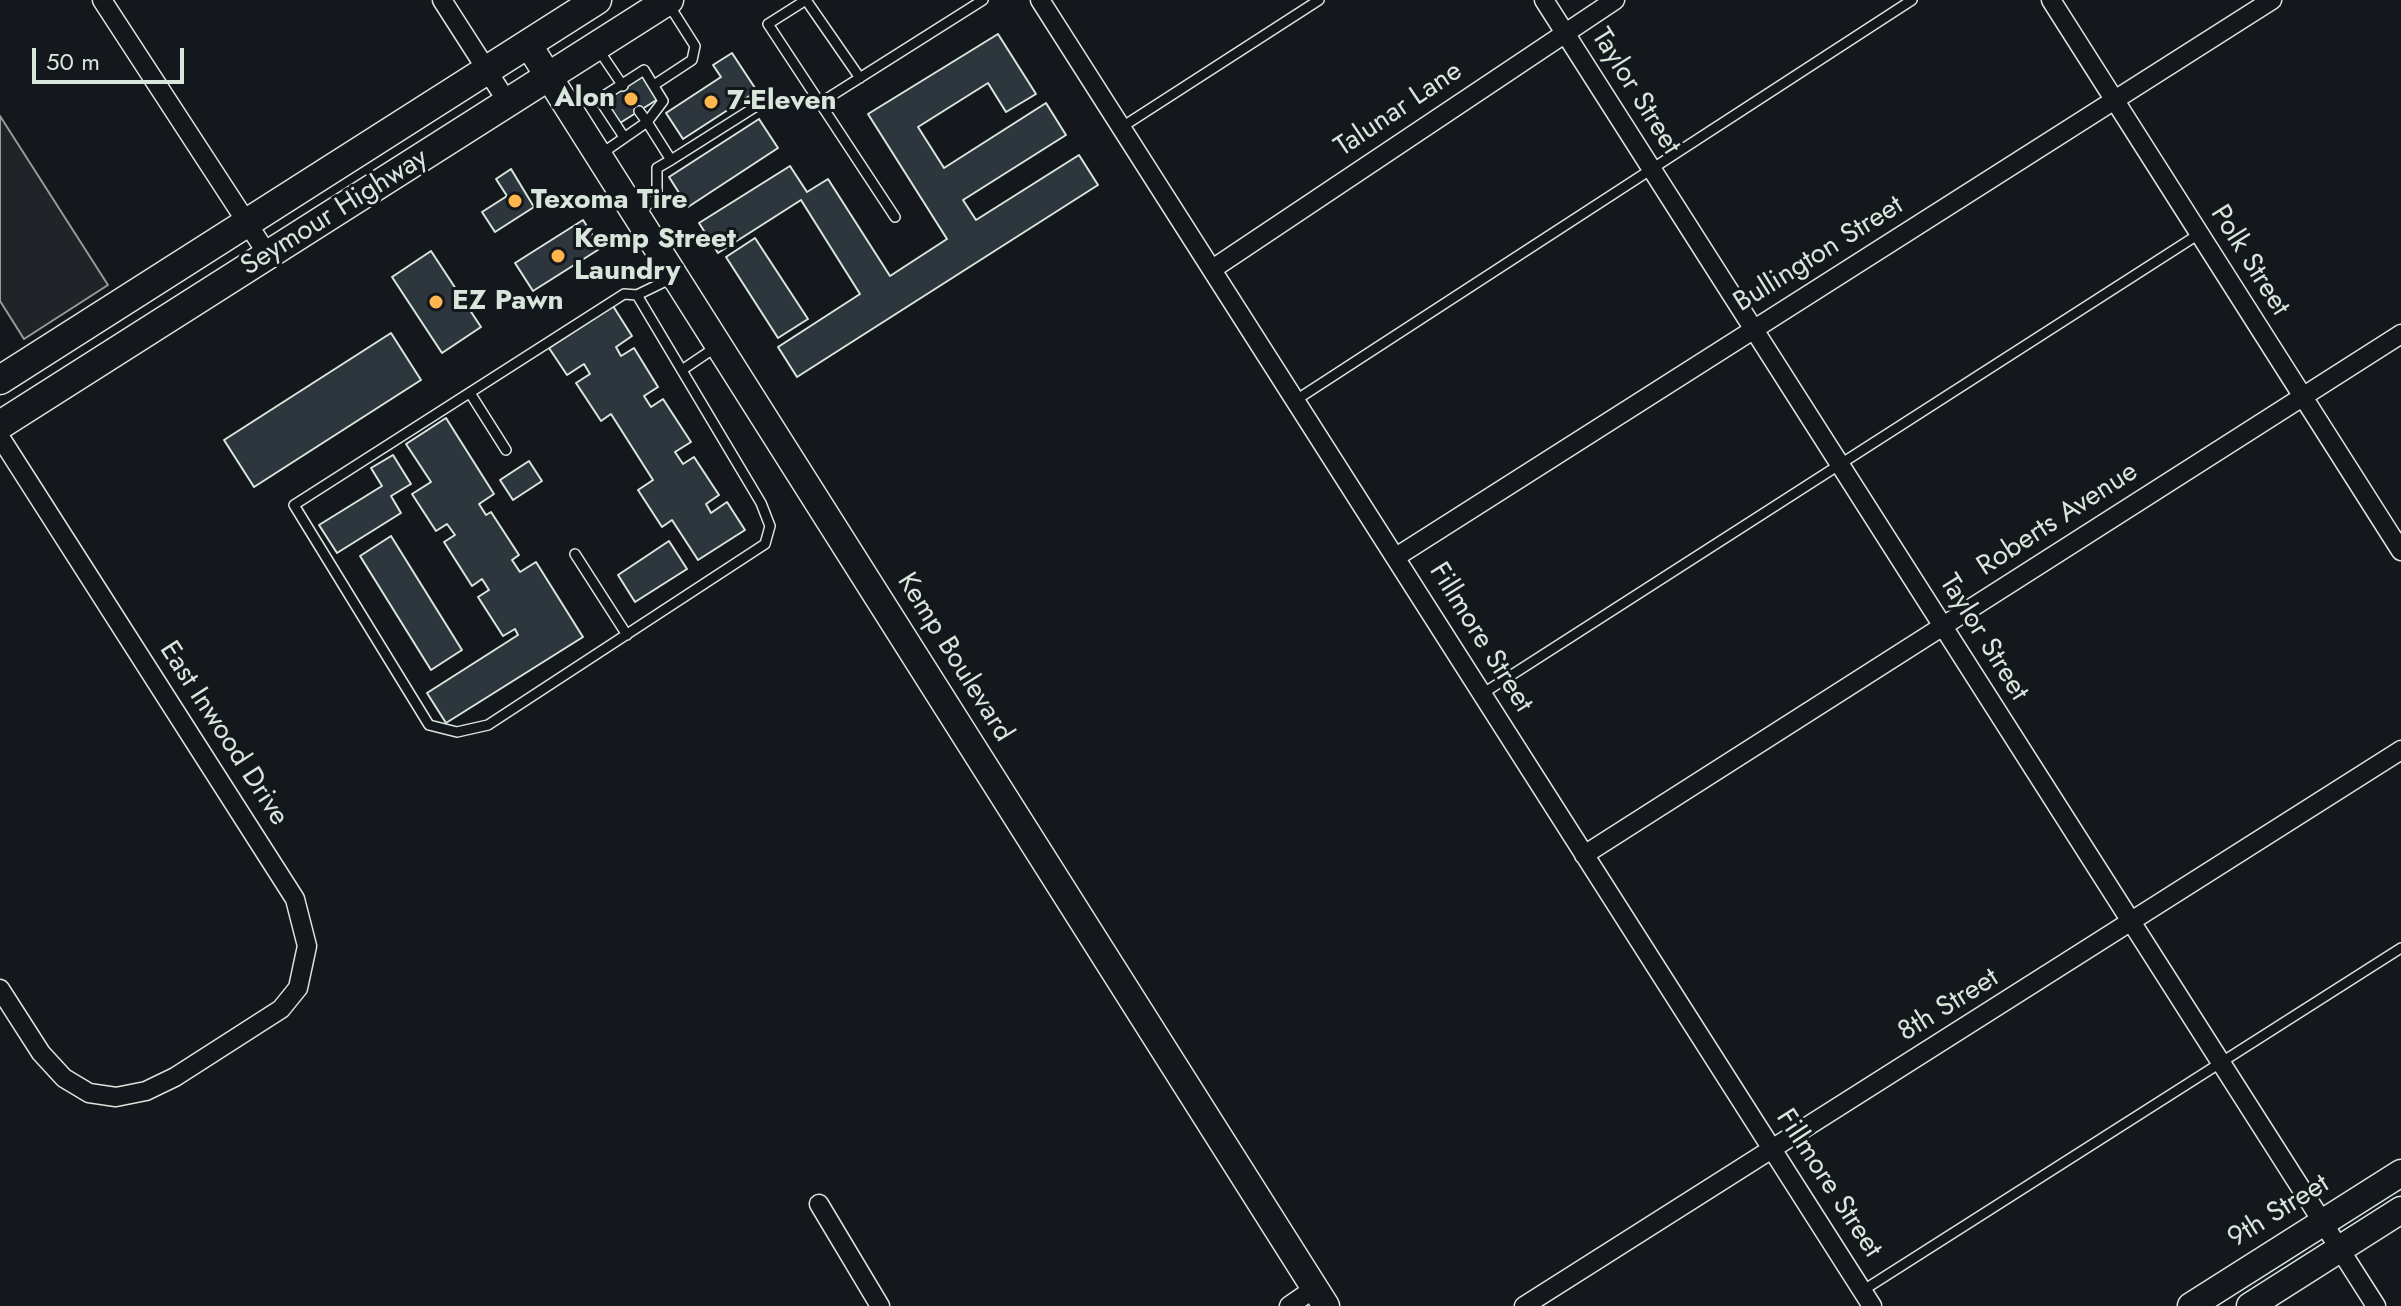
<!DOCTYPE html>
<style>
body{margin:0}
#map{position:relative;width:2401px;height:1306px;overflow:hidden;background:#14181c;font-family:Jost,sans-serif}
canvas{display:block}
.scale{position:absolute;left:32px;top:48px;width:152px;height:36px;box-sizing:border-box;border:4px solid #d8e6dc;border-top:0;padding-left:10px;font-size:24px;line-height:28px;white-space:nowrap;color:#d8e6dc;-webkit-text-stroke:6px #14181c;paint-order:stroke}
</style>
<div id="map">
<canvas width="2401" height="1306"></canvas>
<div class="scale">50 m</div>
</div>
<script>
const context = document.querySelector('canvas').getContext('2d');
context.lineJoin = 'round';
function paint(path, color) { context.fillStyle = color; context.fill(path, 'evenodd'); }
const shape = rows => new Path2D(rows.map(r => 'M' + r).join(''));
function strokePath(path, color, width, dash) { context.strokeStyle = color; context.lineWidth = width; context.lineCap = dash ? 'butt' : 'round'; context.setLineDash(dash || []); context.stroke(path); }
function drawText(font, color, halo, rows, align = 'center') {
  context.font = font + ' Jost,sans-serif'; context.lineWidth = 6; context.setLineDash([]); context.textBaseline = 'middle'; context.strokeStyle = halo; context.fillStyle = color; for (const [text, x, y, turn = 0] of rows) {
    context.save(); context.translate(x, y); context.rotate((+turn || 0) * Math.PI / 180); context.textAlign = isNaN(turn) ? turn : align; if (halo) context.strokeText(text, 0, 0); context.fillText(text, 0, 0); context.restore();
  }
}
const green = shape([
 [0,116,108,285,24,339,0,301,0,116]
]);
paint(green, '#202428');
strokePath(green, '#939e99', 2);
const building = shape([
 [998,34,1036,94,1006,112,988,83,918,127,944,168,1046,103,1066,135,963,200,976,220,1079,155,1098,185,797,377,778,347,860,294,801,200,718,253,699,223,790,166,807,192,828,179,890,276,947,239,868,114,998,34],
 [732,53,757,91,683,139,666,113,721,77,713,65,732,53],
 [642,74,658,99,620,123,604,98,642,74],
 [759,119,778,148,688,207,669,177,759,119],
 [511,169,534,207,495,232,482,212,507,196,496,179,511,169],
 [583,220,601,248,533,291,515,263,583,220],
 [755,238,808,319,778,338,726,257,755,238],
 [431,251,481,327,442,353,392,277,431,251],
 [613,306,632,336,616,347,621,356,634,348,658,387,644,396,651,407,663,399,691,442,675,452,683,464,694,457,719,495,706,504,711,513,727,502,745,530,698,560,672,520,662,527,638,490,653,480,611,414,601,421,576,383,590,374,584,364,567,375,549,348,613,306],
 [391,333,421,380,254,487,224,440,391,333],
 [446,418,494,494,479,504,486,515,491,512,519,555,512,560,520,572,536,562,583,637,446,723,427,693,518,635,515,629,503,636,478,597,489,590,482,579,472,586,444,542,455,535,447,524,436,531,412,494,431,482,406,444,446,418],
 [393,455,411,484,391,496,401,513,337,553,319,525,382,486,371,468,393,455],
 [529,461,542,481,513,500,500,480,529,461],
 [391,536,462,650,431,670,360,556,391,536],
 [669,541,687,569,635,602,618,575,669,541]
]);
paint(building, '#2c363c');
strokePath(building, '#d8e6dc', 2);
const lane = shape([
 [598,49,623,86],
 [654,85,692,60,695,46,669,5],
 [820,103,768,24,806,0,860,78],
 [1122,127,1319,0],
 [624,137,599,99,644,70,663,101,647,122,671,160,755,107],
 [601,154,647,122,639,111],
 [637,212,657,198,657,168,671,160],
 [895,217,820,103,983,0],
 [637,295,761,503,770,526,765,544,488,725,457,732,429,725,294,505,624,294,637,295,672,278],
 [682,370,716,347],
 [470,393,506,450],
 [1296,400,1912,0],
 [575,554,627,635],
 [1482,694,2199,234],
 [1862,1291,2401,948]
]);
const street = shape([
 [102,0,268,255],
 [442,0,508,103],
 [1040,0,1872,1306],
 [1544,0,2376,1306],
 [2051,0,2401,551],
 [1214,268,1615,0],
 [0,437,295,899,307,946,298,988,281,1009,175,1077,146,1091,116,1097,89,1093,64,1078,41,1053,0,989],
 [1396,557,2272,0],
 [1584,855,2401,334],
 [819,1204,880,1306],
 [1289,1306,1315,1288],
 [1524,1306,2401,750]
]);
const secondary = shape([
 [528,44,1326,1306],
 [2191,1306,2401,1173],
 [2250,1306,2401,1210]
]);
const primary = shape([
 [0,380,597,0],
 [0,425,669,0]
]);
strokePath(lane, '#d8e6dc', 12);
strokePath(street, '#d8e6dc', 21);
strokePath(secondary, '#d8e6dc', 29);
strokePath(primary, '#d8e6dc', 31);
strokePath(lane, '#14181c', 9);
strokePath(street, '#14181c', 18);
strokePath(secondary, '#14181c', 26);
strokePath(primary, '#14181c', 28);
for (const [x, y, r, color] of [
 [631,99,8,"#ffb74d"],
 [711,102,8,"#ffb74d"],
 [515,201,8,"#ffb74d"],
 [558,256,8,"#ffb74d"],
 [436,302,8,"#ffb74d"]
]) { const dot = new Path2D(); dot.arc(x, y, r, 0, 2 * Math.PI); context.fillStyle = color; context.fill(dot); strokePath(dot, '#14181c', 3); }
drawText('28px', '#d8e6dc', '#14181c', [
 ["Taylor Street",1635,92,58],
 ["Talunar Lane",1399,110,-34],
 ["Seymour Highway",335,213,-32],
 ["Bullington Street",1819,255,-32],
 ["Polk Street",2249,261,58],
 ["Roberts Avenue",2058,520,-33],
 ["Fillmore Street",1480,638,58],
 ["Taylor Street",1983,638,58],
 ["Kemp Boulevard",954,658,58],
 ["East Inwood Drive",223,734,57],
 ["8th Street",1949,1006,-32],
 ["Fillmore Street",1828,1184,57],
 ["9th Street",2279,1212,-32]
]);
drawText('bold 28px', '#d8e6dc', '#14181c', [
 ["Alon",615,99,"right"],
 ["7-Eleven",727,102],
 ["Texoma Tire",531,201],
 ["Kemp Street",574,240],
 ["Laundry",574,272],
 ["EZ Pawn",452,302]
], 'left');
</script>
